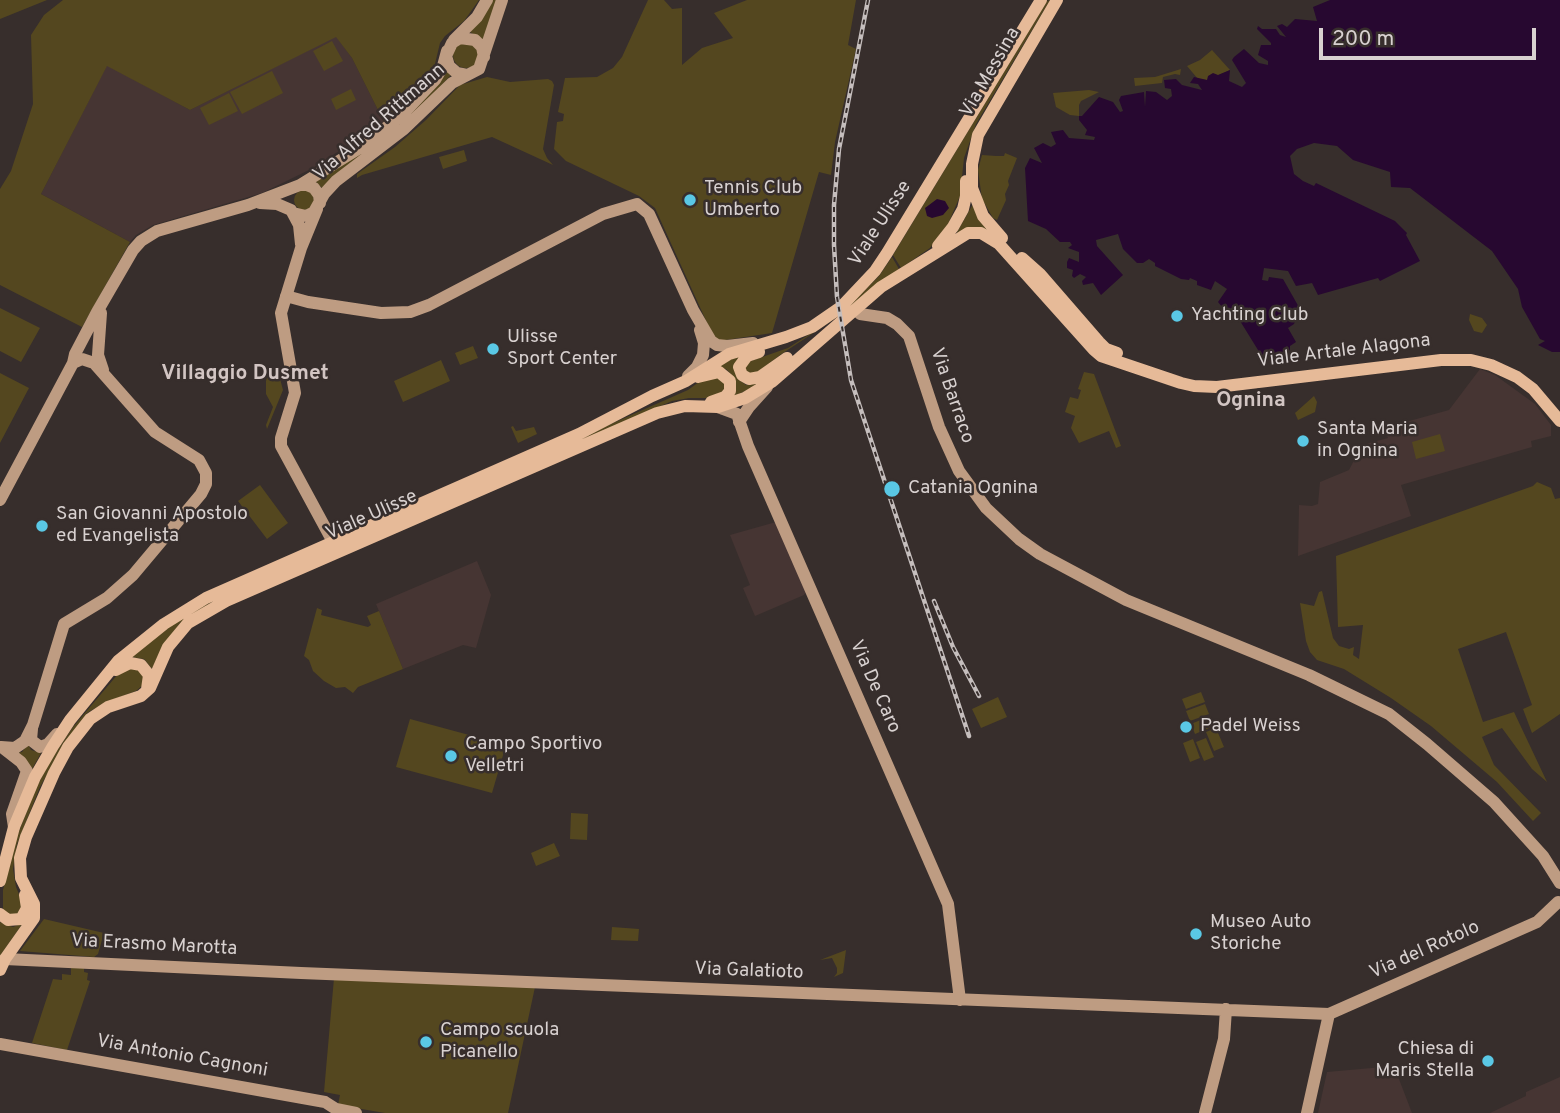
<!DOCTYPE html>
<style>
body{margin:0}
#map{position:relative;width:1560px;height:1113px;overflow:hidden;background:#372e2c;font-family:Overpass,sans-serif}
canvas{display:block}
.scale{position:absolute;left:1319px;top:28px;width:217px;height:32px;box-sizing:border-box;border:4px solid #d8d1d0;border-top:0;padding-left:9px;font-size:21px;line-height:24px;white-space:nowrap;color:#d8d1d0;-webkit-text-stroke:5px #372e2c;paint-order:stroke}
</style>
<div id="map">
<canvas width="1560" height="1113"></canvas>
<div class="scale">200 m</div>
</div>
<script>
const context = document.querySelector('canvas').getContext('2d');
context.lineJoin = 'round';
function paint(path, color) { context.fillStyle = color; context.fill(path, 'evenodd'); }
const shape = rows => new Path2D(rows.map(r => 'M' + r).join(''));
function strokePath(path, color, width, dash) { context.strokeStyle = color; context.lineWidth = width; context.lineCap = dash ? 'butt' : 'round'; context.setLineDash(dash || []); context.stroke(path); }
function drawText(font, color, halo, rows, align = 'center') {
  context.font = font + ' Overpass,sans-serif'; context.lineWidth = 5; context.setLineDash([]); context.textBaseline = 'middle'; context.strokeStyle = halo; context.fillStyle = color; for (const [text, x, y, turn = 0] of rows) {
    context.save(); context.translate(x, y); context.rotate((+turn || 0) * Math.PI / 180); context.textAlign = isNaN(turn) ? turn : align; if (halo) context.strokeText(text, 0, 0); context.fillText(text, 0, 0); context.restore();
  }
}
paint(shape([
 [336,36,352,58,384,122,311,169,262,193,153,225,136,235,130,242,41,194,107,65,190,110],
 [1480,369,1495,375,1535,404,1551,425,1551,436,1531,441,1532,447,1401,485,1411,516,1298,556,1299,505,1312,506,1318,504,1320,482,1349,470,1362,445,1388,438,1384,428,1449,410],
 [776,522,806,592,804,595,755,616,743,588,750,585,730,535],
 [477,561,491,595,476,648,463,645,403,669,376,604],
 [1394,1066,1412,1113,1318,1113,1327,1072],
 [1560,1077,1560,1113,1490,1113,1526,1096,1526,1092]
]), '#463533');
paint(shape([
 [0,0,47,0,0,19],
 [63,0,479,0,464,21,445,36,440,43,433,72,384,122,352,58,336,37,190,110,107,66,41,194,130,242,82,327,0,285,0,189,11,171,33,104,31,35,44,15],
 [492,0,498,0,483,40,470,32],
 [648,0,664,0,672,9,682,8,682,65,702,48,733,38,714,13,747,0,856,0,848,45,856,49,835,142,831,175,819,172,772,333,719,341,713,336,655,208,639,196,566,161,554,149,557,122,563,121,564,114,558,112,565,78,597,77,613,68,622,57],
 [1050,0,976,124,964,158,960,196,948,224,930,248,901,268,893,255,1047,1],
 [332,41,343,61,324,71,313,51],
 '453 55a13 13 0 1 1 26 0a13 13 0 1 1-26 0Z',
 [1212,50,1230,70,1207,80,1198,79,1187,66,1200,60],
 [1181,69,1180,75,1175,74,1163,77,1162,83,1135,86,1134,78,1155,77],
 [447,70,452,74,422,106,322,188,315,181,440,82],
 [272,71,283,93,242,114,230,92],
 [487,77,510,82,548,79,552,81,554,85,543,149,547,158,553,165,492,137,362,175,357,178,357,174,395,147,426,120,460,85],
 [351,89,356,100,336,110,331,99],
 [1089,90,1099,92,1081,101,1079,105,1079,116,1070,115,1056,107,1053,93],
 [229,93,238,111,209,125,200,108],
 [464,150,467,161,443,169,439,157],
 [1005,153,1017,158,1008,181,1009,185,1005,194,1006,200,997,220,993,218,982,199,978,170,982,155,996,156,1004,156],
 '294 200a10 10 0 1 1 20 0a10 10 0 1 1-20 0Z',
 [973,204,996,236,956,234],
 [892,257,899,269,845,312,780,355,754,375,746,371,745,363,788,348,824,325,861,294,879,276],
 [0,308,40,328,21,362,0,351],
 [1470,314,1482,318,1487,325,1482,333,1474,331,1469,320],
 [473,346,478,358,460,365,455,353],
 [741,354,734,366,737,378,746,385,761,383,729,399,733,376,726,369,717,367],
 [441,360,450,381,403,402,394,381],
 [273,371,279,375,283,390,267,429,266,425,273,407,266,394,266,381,268,373],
 [1084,372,1094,374,1121,446,1116,448,1109,431,1079,443,1071,428,1075,416,1065,412,1070,397,1078,399,1081,390,1078,389],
 [0,373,29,388,0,443],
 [719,376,728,389,715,398,689,398,672,401,528,464,527,461,688,390,703,379],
 [1314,396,1317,402,1315,412,1298,420,1295,413],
 [513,426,516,431,534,427,537,434,518,443,511,427],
 [1440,434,1445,451,1416,459,1412,442],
 [1537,482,1551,488,1555,499,1560,498,1560,714,1532,733,1523,709,1532,705,1506,632,1458,649,1483,722,1514,712,1547,782,1532,769,1502,728,1482,737,1494,765,1541,813,1533,821,1497,782,1431,726,1391,698,1344,669,1317,660,1310,652,1306,641,1300,603,1314,606,1319,592,1322,591,1333,638,1339,646,1349,649,1354,647,1353,655,1359,659,1363,625,1338,627,1336,556,1533,486],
 [260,485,288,523,267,539,238,501],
 [223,595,180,623,162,648,152,669,144,659,131,657,176,622],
 [317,608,322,610,321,615,368,627,371,625,367,616,379,611,403,669,358,687,353,693,345,687,336,688,324,681,313,671,309,660,304,656],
 [132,666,144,673,143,685,136,691,104,703,87,713,63,745,40,787,17,844,13,869,16,887,23,904,22,910,13,917,3,910,3,890,17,836,37,786,50,761,73,727,118,674],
 [1201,692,1205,702,1186,709,1182,699],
 [998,697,1007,717,981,728,972,709],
 [1205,704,1209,714,1190,721,1186,711],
 [1210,716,1214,726,1195,734,1191,724],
 [410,719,506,745,492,793,396,767],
 [1216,728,1224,747,1214,751,1206,732],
 [1206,738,1214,757,1204,761,1196,742],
 [1193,739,1200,758,1190,762,1183,743],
 [28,744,31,750,41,753,32,769,15,753,22,752],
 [571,813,588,814,587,840,570,839],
 [554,843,560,856,536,866,531,853],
 [44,919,104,933,98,954,94,957,20,951],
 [0,922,13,927,23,923,0,956],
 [612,927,639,929,638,941,611,940],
 [846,950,843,973,834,977,837,973,837,968,832,958,820,960],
 [71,967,84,968,84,972,88,973,87,980,90,981,67,1050,32,1043,53,979,62,980,62,974,71,975],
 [334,978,535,987,508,1113,385,1113,338,1105,340,1095,324,1092]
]), '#54471f');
paint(shape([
 [1330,0,1560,0,1560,352,1552,352,1538,345,1545,341,1540,339,1522,307,1518,289,1492,251,1410,188,1391,187,1390,172,1353,160,1337,146,1314,143,1297,149,1290,156,1294,174,1303,181,1314,186,1316,183,1395,221,1407,233,1406,235,1420,261,1380,281,1378,278,1318,295,1312,283,1296,286,1288,271,1264,268,1262,280,1268,281,1269,277,1283,279,1300,309,1294,324,1288,328,1296,342,1290,346,1290,350,1259,359,1258,350,1237,316,1232,319,1218,302,1227,289,1215,281,1211,290,1197,285,1197,281,1190,278,1189,280,1181,279,1155,266,1155,263,1149,259,1143,263,1137,263,1123,249,1118,234,1096,240,1097,246,1123,275,1101,295,1093,283,1083,285,1082,281,1086,277,1080,274,1074,278,1072,276,1073,270,1067,268,1067,262,1069,258,1079,262,1079,252,1068,248,1072,245,1070,242,1060,242,1046,229,1028,221,1025,168,1030,158,1042,163,1034,148,1043,143,1051,147,1056,144,1051,132,1063,130,1069,138,1094,140,1095,137,1085,135,1087,130,1079,120,1079,116,1082,116,1099,97,1113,102,1120,112,1123,111,1119,100,1121,96,1144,92,1145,107,1146,91,1156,92,1167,100,1172,96,1171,89,1165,88,1164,80,1176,79,1182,85,1202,90,1198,84,1190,83,1194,77,1207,80,1208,76,1213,73,1218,75,1230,70,1229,81,1242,87,1246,83,1232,60,1234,57,1244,49,1259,63,1268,65,1268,61,1258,55,1261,45,1271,45,1271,43,1257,29,1258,26,1262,29,1276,29,1280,35,1286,37,1277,26,1282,24,1287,27,1295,19,1317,21,1313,7],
 [937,199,945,201,949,208,943,215,932,218,927,216,925,208]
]), '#270830');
strokePath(shape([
 [454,40,477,17,487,0],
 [467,75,457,73,449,66,446,56,452,43,460,38,475,40,482,47,484,57],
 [300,185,363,146,401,116,435,80,443,66,447,51],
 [260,203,277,204,291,210,299,225,301,244],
 [317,209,301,248,281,313,295,393,281,438,281,446,333,542],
 [293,213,306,216,314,212,324,194,336,181,404,129,452,83,479,69,502,0],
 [286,296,308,302,381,313,410,312,429,305,603,214,637,204,649,214,693,310,711,341,717,345,727,346,753,343],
 [101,313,98,355,103,370],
 [860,314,887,318,897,324,909,336,939,427,959,471,986,508,1019,539,1040,554,1126,600,1309,675,1389,714,1427,744,1494,802,1543,856,1560,883],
 [688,376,697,367,703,355,704,343,700,330],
 [718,407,737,414,748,446,948,904,960,1000],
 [739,422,749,407,767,387],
 [0,500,73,363,75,354,97,312,133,250,141,241,157,231,248,205,300,185,307,185,314,188,319,195,320,203],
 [32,729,31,740,40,747,48,744,57,734],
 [1,747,15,748,25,741,33,725,64,624,107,598,133,575,201,494,206,484,206,473,199,460,155,432,94,363,82,359,73,363],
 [3,748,21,762,27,771,12,814,14,827],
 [5,959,301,973,1329,1014,1537,922,1558,902],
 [0,1044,325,1102,336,1109,356,1113],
 [1205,1113,1224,1039,1226,1009],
 [1307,1113,1329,1014]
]), '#be9c82', 12);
strokePath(shape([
 [1002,238,983,216,972,188,972,164,978,135,1057,0],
 [938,246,953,227,963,209,966,196,966,181],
 [1022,258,1040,274,1099,342,1106,349,1117,353],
 [759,352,747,356,739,367,742,375,749,379,760,377,787,358],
 [698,377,719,372,730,381,730,391,725,397,711,402],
 [116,670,130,663,141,665,149,675,147,689],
 [0,881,14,827,35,777,53,746,70,720,118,661,164,624,206,598,579,434,652,396,686,381,729,354,786,337,812,327,841,307,875,271,887,253,1041,0],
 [0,914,8,920,21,919,27,908,25,895],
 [0,970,5,959,34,918,34,904,21,878,20,858,26,837,54,773,68,747,90,719,108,707,141,696,150,688,168,647,188,623,226,601,657,413,685,406,718,407,745,398,773,381,881,287,968,233,981,233,999,244,1094,350,1101,356,1181,383,1194,386,1217,387,1441,360,1471,360,1491,365,1517,377,1533,389,1560,421]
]), '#e6ba98', 12);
const rail = shape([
 [868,0,839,149,834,205,834,245,837,297,851,380,969,736],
 [934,601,953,647,979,696]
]);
strokePath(rail, '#c5bebd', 4.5);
strokePath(rail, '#372e2c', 2, [5]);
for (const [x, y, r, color] of [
 [690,200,7,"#5ac8e5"],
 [1177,316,7,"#5ac8e5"],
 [493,349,7,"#5ac8e5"],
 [1303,441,7,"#5ac8e5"],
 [892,489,9,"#5ac8e5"],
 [42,526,7,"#5ac8e5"],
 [1186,727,7,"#5ac8e5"],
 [451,756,7,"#5ac8e5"],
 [1196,934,7,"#5ac8e5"],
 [426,1042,7,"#5ac8e5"],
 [1488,1061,7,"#5ac8e5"]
]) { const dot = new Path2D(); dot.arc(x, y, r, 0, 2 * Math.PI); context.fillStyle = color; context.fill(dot); strokePath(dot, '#372e2c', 2.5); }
drawText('19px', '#d8d1d0', '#372e2c', [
 ["Via Messina",991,73,-60],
 ["Via Alfred Rittmann",380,123,-41],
 ["Viale Ulisse",881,224,-57],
 ["Viale Artale Alagona",1344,352,-7],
 ["Via Barraco",951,396,71],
 ["Viale Ulisse",372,516,-24],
 ["Via De Caro",874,687,66],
 ["Via Erasmo Marotta",154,946,3],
 ["Via del Rotolo",1425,951,-24],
 ["Via Galatioto",749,972,2],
 ["Via Antonio Cagnoni",182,1057,10]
]);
drawText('19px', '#d8d1d0', '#372e2c', [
 ["Tennis Club",704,189],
 ["Umberto",704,211],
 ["Yachting Club",1191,316],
 ["Ulisse",507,338],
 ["Sport Center",507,360],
 ["Santa Maria",1317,430],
 ["in Ognina",1317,452],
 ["Catania Ognina",908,489],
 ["San Giovanni Apostolo",56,515],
 ["ed Evangelista",56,537],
 ["Padel Weiss",1200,727],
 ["Campo Sportivo",465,745],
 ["Velletri",465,767],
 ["Museo Auto",1210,923],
 ["Storiche",1210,945],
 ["Campo scuola",440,1031],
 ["Picanello",440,1053],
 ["Chiesa di",1474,1050,"right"],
 ["Maris Stella",1474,1072,"right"]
], 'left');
drawText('bold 21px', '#d2c5c3', '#372e2c', [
 ["Villaggio Dusmet",245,375],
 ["Ognina",1251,402]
]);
</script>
